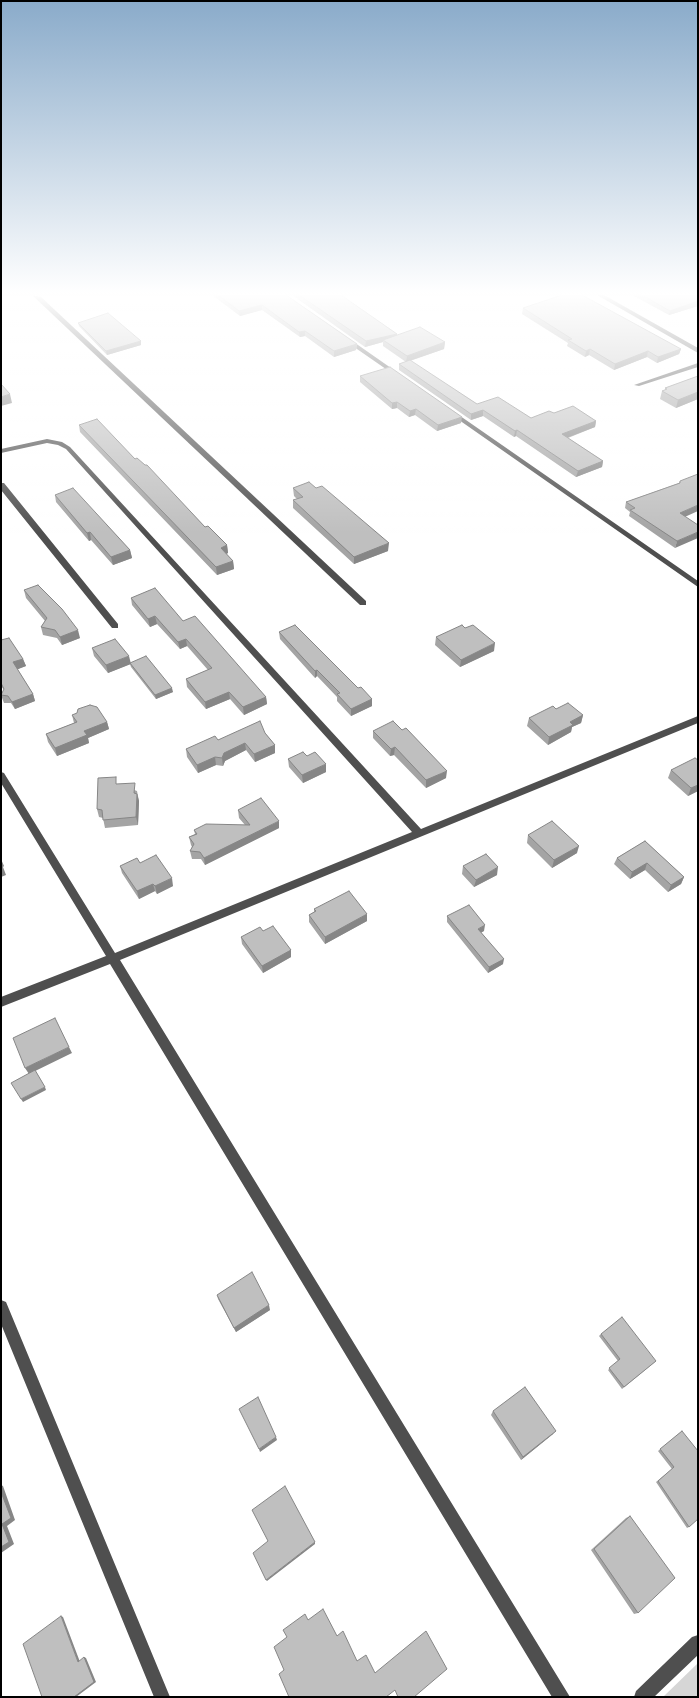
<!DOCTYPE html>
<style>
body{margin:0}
#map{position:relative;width:699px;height:1698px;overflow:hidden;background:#fff;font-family:Commissioner,sans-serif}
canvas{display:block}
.frame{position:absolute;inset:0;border:2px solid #000;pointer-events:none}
</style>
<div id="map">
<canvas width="699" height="1698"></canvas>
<div class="frame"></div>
</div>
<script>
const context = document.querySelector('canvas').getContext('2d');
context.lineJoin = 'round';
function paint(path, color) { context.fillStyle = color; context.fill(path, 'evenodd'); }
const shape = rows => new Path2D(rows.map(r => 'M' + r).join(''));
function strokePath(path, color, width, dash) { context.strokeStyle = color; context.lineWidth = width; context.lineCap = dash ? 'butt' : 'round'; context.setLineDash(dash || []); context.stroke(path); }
paint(shape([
 [698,1663,698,1697,663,1697]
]), '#d6d6d6');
paint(shape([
 [32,295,41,297,366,601,366,605,360,605,32,295]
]), '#4f4f4f');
paint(shape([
 [597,295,604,295,698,348,698,353,597,295],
 [344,338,348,338,401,375,396,376,344,340,344,338],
 [698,363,698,367,639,386,634,385,698,363],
 [449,411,453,411,698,581,698,587,449,413,449,411],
 [47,439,62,442,70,447,421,829,698,716,698,723,120,960,570,1697,552,1697,110,964,1,1007,1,997,106,956,1,783,1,772,4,773,115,953,412,832,66,449,58,445,47,443,1,453,1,449,47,439],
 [1,483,4,483,118,624,118,628,112,628,1,490,1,483],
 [1,1300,6,1302,170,1697,154,1697,1,1324,1,1300],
 [698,1635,698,1655,654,1697,634,1697,636,1691,692,1637,698,1635]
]), '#4f4f4f');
paint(shape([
 [212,295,286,295,357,344,356,350,334,357,305,336,300,337,262,310,240,316],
 [292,295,341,295,397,335,445,342,444,349,410,361,477,404,531,418,554,413,596,421,595,427,568,438,603,461,602,467,576,477,516,436,514,437,483,416,471,420,399,370,399,364,406,362,383,346,383,342,365,347],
 [632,295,698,295,698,306,669,315],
 [523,308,681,349,679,354,657,363,647,357,614,370,589,355,585,357,567,346,568,343,522,314],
 [78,323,141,341,141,345,107,355,79,326],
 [360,376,461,423,437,431,415,415,409,417,397,408,392,409,360,382],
 [698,376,698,399,676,408,660,399,662,391,665,390,665,388],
 [79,425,145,465,205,527,227,545,228,553,226,554,233,561,234,569,217,575,80,432],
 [680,481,685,517,675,548,629,516,630,512,625,508,626,502,679,483],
 [293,488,316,488,388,551,354,564,293,508,293,500,297,499,294,496],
 [55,495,130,550,132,558,113,565,91,540,89,541,56,502],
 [24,590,80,638,62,645,57,638,43,635,41,627,45,621,26,598],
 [131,598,183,621,266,697,267,704,244,715,230,699,206,709,187,687,186,679,208,670,187,646,180,649,157,624,150,627,132,605],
 [279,632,372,699,372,706,351,716,337,701,337,697,317,676,315,678,280,639],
 [436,637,494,651,460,667,435,645],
 [1,640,23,659,26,666,17,669,33,694,35,701,15,709,11,703,4,703,1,695,4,690,1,686],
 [92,648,131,663,173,692,156,699,131,667,130,664,108,673,94,656],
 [556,709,583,715,581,723,572,727,571,732,548,745,527,726,529,718],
 [72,715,107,722,109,729,88,738,89,743,57,756,48,742,46,734,74,723],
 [373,731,446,778,426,788,394,755,390,756,373,738],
 [265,733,275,745,275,753,255,762,246,750,225,761,223,766,216,765,198,773,187,757,186,749,218,740],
 [307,756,326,772,303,783,289,767,288,759],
 [698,760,698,791,688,796,668,778,671,770],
 [118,784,137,791,139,801,138,825,105,828,103,818,99,817,97,809],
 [238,810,279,828,205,865,201,859,192,859,190,851,192,847,191,845,189,837,195,834,194,830,245,825,239,818],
 [528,835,577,853,552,868,527,843],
 [645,841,684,877,681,884,668,892,645,870,630,879,614,864,617,858],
 [140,863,173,886,157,894,155,891,139,899,122,873,120,866],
 [463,866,497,875,474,887,462,874],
 [314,909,367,921,325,944,309,922,309,915,314,912],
 [447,916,484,931,481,932,503,964,488,973,447,922],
 [263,931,291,950,291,957,263,973,242,944,241,937],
 [217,1295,270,1310,236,1332,218,1299],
 [601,1334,656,1361,622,1389,608,1370,618,1361,599,1336],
 [493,1411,553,1434,521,1460,491,1415],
 [682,1431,689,1527,687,1528,656,1482,672,1469,658,1451],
 [630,1516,638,1613,634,1614,591,1550,626,1518]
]), '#a4a4a4');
paint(shape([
 [698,301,698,306,669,315,670,311],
 [262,305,262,310,240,316,239,311],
 [305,331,305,336,300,337,299,332],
 [397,334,397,339,383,340,383,342,365,347,366,341],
 [141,341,141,345,107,355,106,351],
 [445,342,444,349,406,362,407,356],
 [357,344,356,350,334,357,334,351],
 [590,349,589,355,585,357,586,351],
 [681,349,679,354,657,363,658,357],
 [648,351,647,357,614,370,615,364],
 [698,392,698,399,676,408,678,400],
 [10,394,12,403,1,406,1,397],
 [397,402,397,408,392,409,392,403],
 [416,409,415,415,409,417,410,411],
 [483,410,483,416,471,420,471,414],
 [462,417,461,423,437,431,438,425],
 [596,421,595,427,561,440,562,434],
 [517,430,516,436,514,437,515,431],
 [603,461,602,467,576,477,578,471],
 [698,505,698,511,678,520,680,513],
 [90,532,91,540,89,541,87,533],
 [698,532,698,538,675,548,677,541],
 [389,543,388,551,354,564,354,557],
 [227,545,228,553,222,556,221,548],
 [130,550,132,558,113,565,111,557],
 [233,561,234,569,217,575,216,567],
 [155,616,157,624,150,627,148,619],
 [78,630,80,638,62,645,60,637],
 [186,639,187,646,180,649,178,642],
 [495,643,494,651,460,667,461,660],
 [129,656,131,664,108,673,106,665],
 [23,659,26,666,16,670,13,662],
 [317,670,317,676,315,678,315,671],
 [172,688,173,692,156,699,155,695],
 [229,692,230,699,206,709,205,702],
 [33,694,35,701,15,709,12,702],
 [266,697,267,704,244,715,243,707],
 [372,699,372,706,351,716,351,709],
 [583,715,581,723,572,727,571,732,548,745,549,737,570,722],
 [107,722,109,729,88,738,89,743,57,756,55,748,84,731],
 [245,743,246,750,225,761,223,766,222,758,224,753],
 [275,745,275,753,255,762,254,754],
 [395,747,394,755,390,756,391,749],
 [215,757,216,765,198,773,197,765],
 [326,764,326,772,303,783,302,775],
 [447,771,446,778,426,788,426,780],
 [698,785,698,791,688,796,691,788],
 [137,794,139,801,138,825,136,817],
 [279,821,279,828,205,865,204,858],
 [579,846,577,853,552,868,554,860],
 [1,859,4,866,3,867,6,875,1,877],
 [647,863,645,870,630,879,632,872],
 [498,867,497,875,474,887,476,880],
 [684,877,681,884,668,892,671,885],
 [172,878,173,886,157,894,155,886],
 [153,884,155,891,139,899,137,891],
 [367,914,367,921,325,944,325,937],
 [485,925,484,931,477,935,478,929],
 [291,950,291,957,263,973,262,966],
 [504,959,503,964,488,973,489,967],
 [69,1047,72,1053,29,1074,25,1068],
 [45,1087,46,1090,23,1102,21,1099],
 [269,1305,270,1310,236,1332,234,1328],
 [556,1431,553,1434,521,1460,523,1457],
 [276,1437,277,1440,260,1452,259,1449],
 [1,1485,3,1486,15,1520,7,1526,14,1544,1,1553,2,1524],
 [315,1542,315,1544,267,1581,266,1580],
 [61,1616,63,1617,80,1662,78,1662],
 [84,1657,86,1658,96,1682,76,1697,74,1697]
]), '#868686');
const building = shape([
 [218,295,286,295,357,344,334,351,305,331,299,332,262,305,239,311,218,295],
 [299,295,341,295,397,334,366,341,299,295],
 [562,295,582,295,681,349,658,357,648,351,615,364,590,349,586,351,568,340,572,339,523,308,562,295],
 [642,295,698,295,698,301,670,311,642,295],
 [108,313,141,341,106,351,78,323,108,313],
 [420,327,445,342,407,356,383,340,420,327],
 [410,360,477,404,498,397,531,418,549,411,554,413,573,406,596,421,562,434,603,461,578,471,517,430,515,431,483,410,471,414,399,364,410,360],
 [390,367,462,417,438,425,416,409,410,411,397,402,392,403,360,376,390,367],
 [698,376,698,392,678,400,662,391,667,389,665,388,698,376],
 [1,384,10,394,1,397,1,384],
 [97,419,135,459,137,458,145,465,147,465,205,527,208,526,227,545,221,548,233,561,216,567,79,425,97,419],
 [698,474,698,505,680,513,698,525,698,532,677,541,630,510,635,508,626,502,680,483,680,481,698,474],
 [309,482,316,488,322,486,389,543,354,557,293,500,303,497,293,488,309,482],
 [73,488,130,550,111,557,90,532,87,533,55,495,73,488],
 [38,585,62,609,78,630,60,637,55,630,41,627,47,618,24,590,38,585],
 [155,588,183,621,195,616,266,697,243,707,229,692,205,702,186,679,212,668,186,639,178,642,155,616,148,619,131,598,155,588],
 [295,625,358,688,361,687,372,699,351,709,337,694,340,693,317,670,315,671,279,632,295,625],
 [462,625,465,628,473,625,495,643,461,660,436,637,462,625],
 [9,638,23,659,13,662,33,694,12,702,8,696,1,695,4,689,1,683,1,640,9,638],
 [115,639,129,656,106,665,92,648,115,639],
 [146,656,172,688,155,695,130,663,146,656],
 [568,703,583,715,570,722,573,725,549,737,529,718,553,706,556,709,568,703],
 [90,705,97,707,107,722,84,731,87,735,55,748,46,734,77,722,72,715,77,713,78,709,90,705],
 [260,721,265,733,275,745,254,754,245,743,224,753,222,758,215,757,197,765,186,749,215,736,218,740,260,721],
 [393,721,402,730,406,728,447,771,426,780,395,747,391,749,373,731,393,721],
 [303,752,307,756,315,752,326,764,302,775,288,759,303,752],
 [695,758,698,760,698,785,691,788,671,770,695,758],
 [116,777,116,784,135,783,134,793,137,794,136,817,103,820,102,810,97,809,98,778,116,777],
 [261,798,279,821,204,858,200,852,190,851,194,844,189,837,197,834,194,830,206,824,250,825,238,810,261,798],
 [552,821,579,846,554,860,528,835,552,821],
 [645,841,684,877,671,885,647,863,632,872,617,858,645,841],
 [486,854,498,867,476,880,463,866,486,854],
 [156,855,172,878,155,886,153,884,137,891,120,866,137,858,140,863,156,855],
 [349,891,367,914,325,937,309,915,316,911,314,909,349,891],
 [469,905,485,925,478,929,504,959,489,967,447,916,469,905],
 [273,926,291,950,262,966,241,937,260,927,263,931,273,926],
 [55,1018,69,1047,25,1068,13,1038,55,1018],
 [35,1070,45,1087,21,1099,11,1083,35,1070],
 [252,1272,269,1305,234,1328,217,1295,252,1272],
 [622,1317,656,1361,624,1387,609,1368,620,1359,601,1334,622,1317],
 [525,1387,556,1431,523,1457,493,1411,525,1387],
 [258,1397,276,1437,259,1449,239,1409,258,1397],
 [682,1431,698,1451,698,1519,689,1527,658,1481,674,1467,660,1449,682,1431],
 [285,1486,315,1542,266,1580,253,1553,268,1541,252,1510,285,1486],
 [1,1492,11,1518,2,1524,9,1542,1,1547,1,1492],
 [630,1516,675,1578,638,1613,594,1549,630,1516],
 [323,1609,337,1636,343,1631,357,1661,366,1655,375,1673,426,1631,447,1669,414,1697,398,1697,395,1690,386,1697,289,1697,279,1674,284,1670,274,1647,287,1637,283,1630,305,1614,308,1620,323,1609],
 [61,1616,78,1662,84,1657,94,1682,74,1697,42,1697,23,1644,61,1616]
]);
paint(building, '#bfbfbf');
strokePath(building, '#868686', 1);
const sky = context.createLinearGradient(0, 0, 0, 533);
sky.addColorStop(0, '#8aabca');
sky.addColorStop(0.55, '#fff');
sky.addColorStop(1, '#ffffff00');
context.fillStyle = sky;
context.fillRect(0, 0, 699, 533);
</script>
